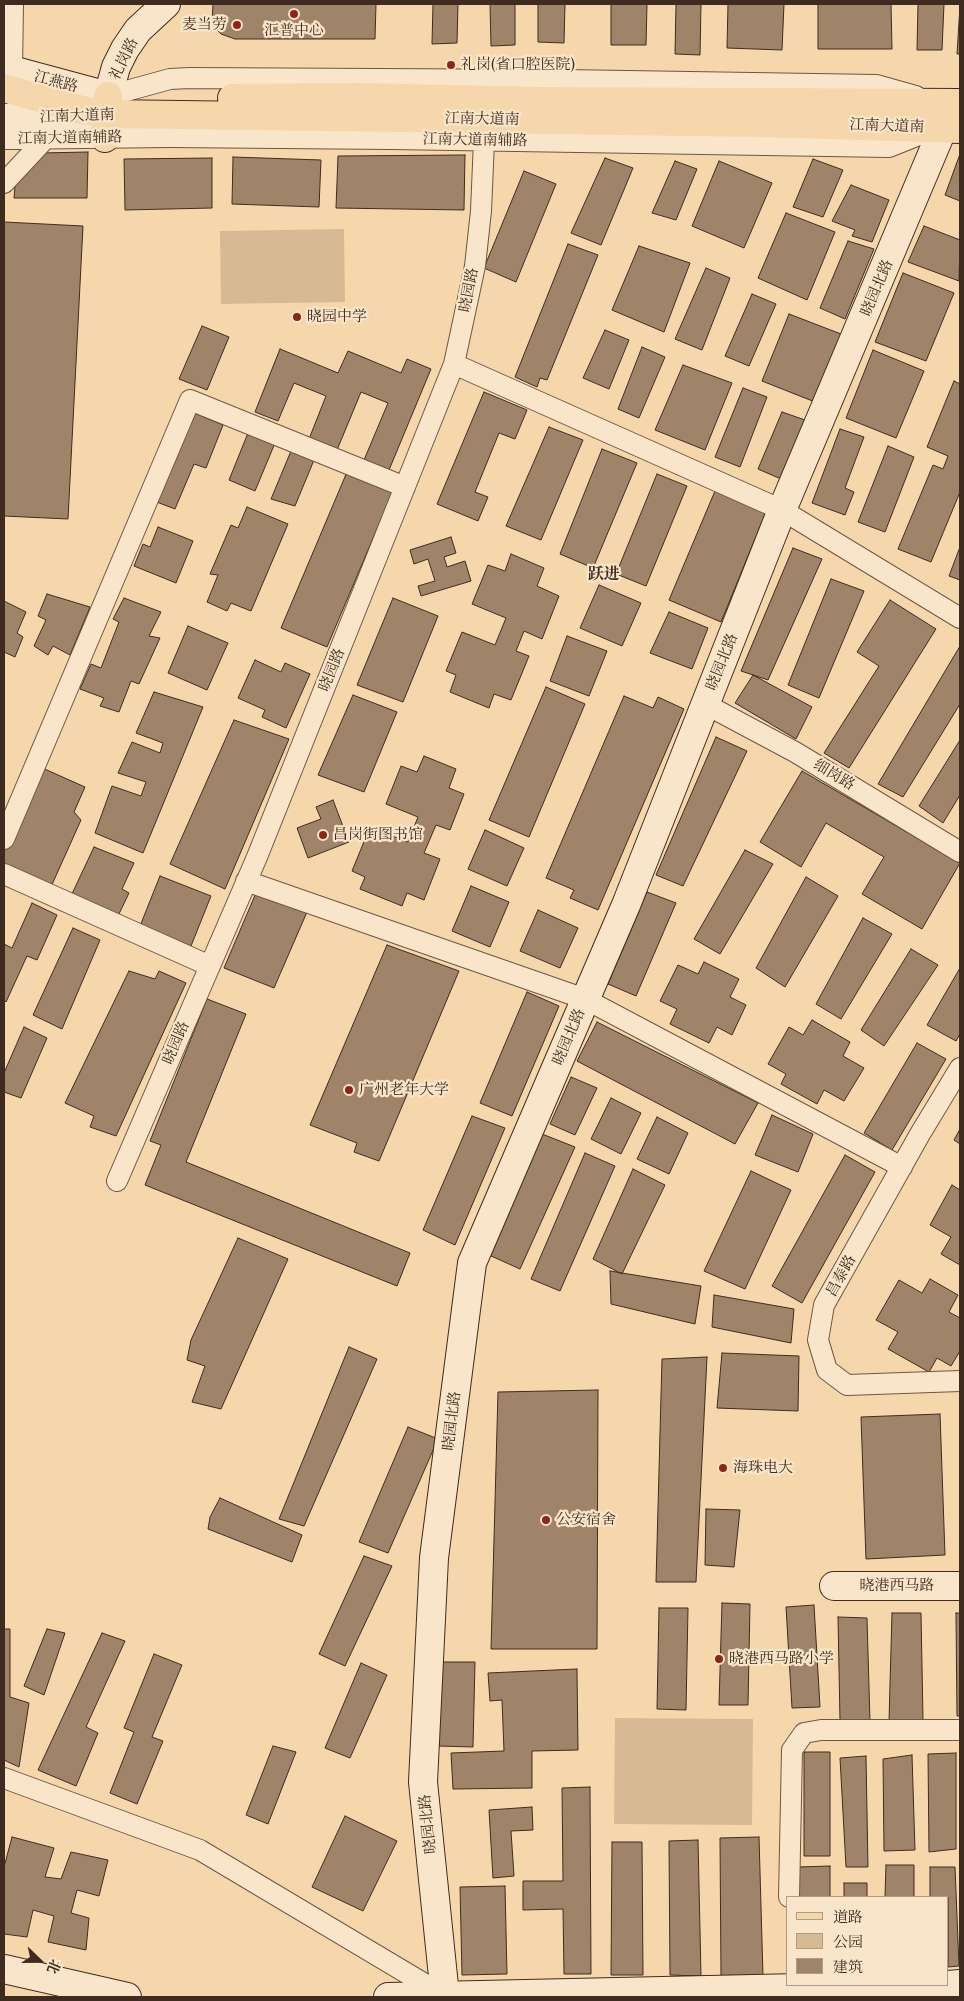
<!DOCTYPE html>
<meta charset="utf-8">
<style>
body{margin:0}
#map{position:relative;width:964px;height:2001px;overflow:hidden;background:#f6d7ac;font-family:"Libre Caslon Text","Noto Serif SC",serif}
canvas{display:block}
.frame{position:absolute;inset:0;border:5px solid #402b21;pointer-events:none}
.legend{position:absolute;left:786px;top:1896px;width:162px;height:90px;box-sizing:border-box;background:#f9e5c9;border:1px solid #af9b86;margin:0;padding:6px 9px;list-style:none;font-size:15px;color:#402b21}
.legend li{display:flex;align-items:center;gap:10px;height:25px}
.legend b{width:25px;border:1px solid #af9b86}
.north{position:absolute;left:15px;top:1936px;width:50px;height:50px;-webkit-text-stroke:4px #f9e5c9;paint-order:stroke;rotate:112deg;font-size:14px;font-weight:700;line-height:20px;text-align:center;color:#402b21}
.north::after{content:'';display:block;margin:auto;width:18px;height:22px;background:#402b21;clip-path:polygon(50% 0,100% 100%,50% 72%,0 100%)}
</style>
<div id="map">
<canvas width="964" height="2001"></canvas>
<div class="frame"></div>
<ul class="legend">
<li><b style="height:6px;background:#f6d7ac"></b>道路</li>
<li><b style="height:14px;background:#d7ba94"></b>公园</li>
<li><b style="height:14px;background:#9f8469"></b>建筑</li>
</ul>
<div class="north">北</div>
</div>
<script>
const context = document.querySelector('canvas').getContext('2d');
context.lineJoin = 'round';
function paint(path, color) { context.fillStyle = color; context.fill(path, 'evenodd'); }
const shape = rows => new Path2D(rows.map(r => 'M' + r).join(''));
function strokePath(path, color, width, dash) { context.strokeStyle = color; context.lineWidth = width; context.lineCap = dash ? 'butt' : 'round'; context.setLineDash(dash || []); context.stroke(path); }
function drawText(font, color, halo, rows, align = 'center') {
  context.font = font + ' "Libre Caslon Text","Noto Serif SC",serif'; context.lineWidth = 4.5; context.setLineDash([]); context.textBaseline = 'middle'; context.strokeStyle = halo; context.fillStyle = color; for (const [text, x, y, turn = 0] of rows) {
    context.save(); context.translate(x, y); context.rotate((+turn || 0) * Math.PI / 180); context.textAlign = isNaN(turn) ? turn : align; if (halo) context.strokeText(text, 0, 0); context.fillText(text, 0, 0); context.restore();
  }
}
paint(shape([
 [344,229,345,302,221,304,220,231],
 [615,1718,753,1719,752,1825,614,1824]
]), '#d7ba94');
const building = shape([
 [213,4,376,4,375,39,235,39,221,34,212,24,213,4],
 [433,4,458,4,457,43,432,44,433,4],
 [490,4,515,4,515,45,491,46,490,4],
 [538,4,565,4,564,43,538,42,538,4],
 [611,4,647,4,646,45,611,45,611,4],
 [676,4,701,4,700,55,675,54,676,4],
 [728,4,784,4,782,50,727,48,728,4],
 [818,4,891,4,892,49,818,49,818,4],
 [918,4,944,4,942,50,917,50,918,4],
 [960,6,960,54,957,54,960,6],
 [88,152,87,198,14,198,15,186,41,153,88,152],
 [960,154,960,201,945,195,960,154],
 [465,155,464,210,336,208,338,156,465,155],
 [233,157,321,160,319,207,232,204,233,157],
 [212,158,212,208,125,210,124,159,212,158],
 [605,158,633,168,601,245,571,233,605,158],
 [813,159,843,170,823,217,793,207,813,159],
 [675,161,697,169,676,220,652,213,675,161],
 [719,161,772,183,744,248,692,226,719,161],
 [524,171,556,184,516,282,484,268,524,171],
 [851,185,889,200,872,242,852,236,855,230,832,221,851,185],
 [786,213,835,232,807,300,758,278,786,213],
 [4,222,83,226,68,519,4,516,4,222],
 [924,226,960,240,959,281,908,262,924,226],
 [848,241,874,249,845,319,820,308,848,241],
 [568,244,598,255,547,380,540,378,537,387,515,377,568,244],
 [639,246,690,263,664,332,612,310,639,246],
 [706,268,730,278,702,350,675,339,706,268],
 [903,273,954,293,926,361,875,342,903,273],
 [752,294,776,304,749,366,725,356,752,294],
 [789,314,841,334,815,402,762,381,789,314],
 [202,326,229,337,207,390,179,379,202,326],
 [605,330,629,340,609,389,583,378,605,330],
 [642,347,665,357,639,418,618,409,642,347],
 [280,349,338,373,348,351,401,373,407,359,431,369,389,470,364,460,388,403,361,392,337,450,309,439,326,396,294,383,278,421,255,412,280,349],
 [873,350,924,371,896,438,846,418,873,350],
 [683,365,732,383,705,450,655,430,683,365],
 [954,381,960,384,960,492,931,562,898,549,933,465,943,469,948,456,927,447,954,381],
 [743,388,767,397,740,467,715,457,743,388],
 [484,392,527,410,515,439,499,433,475,492,488,497,478,521,437,504,484,392],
 [192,412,223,425,206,468,194,464,175,509,154,501,192,412],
 [782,412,805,420,781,479,758,469,782,412],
 [549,427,583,440,541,540,506,526,549,427],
 [840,429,864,437,845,488,854,492,845,515,812,503,840,429],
 [248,433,275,443,255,491,229,480,248,433],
 [888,446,914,457,885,532,858,522,888,446],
 [602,449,637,463,593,568,560,554,602,449],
 [291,451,314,460,295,506,271,499,291,451],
 [347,472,393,491,327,647,281,628,347,472],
 [657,474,687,486,646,586,616,574,657,474],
 [715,491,766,512,721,622,669,600,715,491],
 [247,507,288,524,251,611,231,603,227,611,207,602,218,575,210,574,231,525,238,528,247,507],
 [158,527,193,541,176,583,134,566,143,544,150,547,158,527],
 [451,537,456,553,444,557,447,567,465,561,471,581,421,596,418,586,435,581,428,559,414,564,410,550,451,537],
 [960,547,960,580,949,576,960,547],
 [793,548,822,559,768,680,741,671,793,548],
 [511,554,544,568,537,586,559,596,542,639,524,631,516,651,529,656,511,700,494,694,489,708,450,692,456,675,446,671,462,632,495,645,506,618,472,604,488,565,505,571,511,554],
 [831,579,864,591,819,698,788,685,831,579],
 [599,585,641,603,622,646,580,628,599,585],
 [47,594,90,607,70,655,53,646,48,655,34,646,46,620,38,616,47,594],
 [124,598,161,612,149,636,160,638,139,684,131,681,119,712,100,706,104,698,80,689,91,664,101,668,119,622,113,619,124,598],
 [393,598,438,616,403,702,357,685,393,598],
 [890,600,936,629,849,768,824,753,879,666,857,652,890,600],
 [4,601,26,612,17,633,23,637,15,657,4,652,4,601],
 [669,612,708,628,692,669,650,653,669,612],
 [188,626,228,643,207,690,168,673,188,626],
 [567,636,607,651,589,696,550,681,567,636],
 [960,646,960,704,903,797,878,784,960,646],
 [255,660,281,672,285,663,310,674,286,728,262,717,265,710,238,698,255,660],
 [753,675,812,707,796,739,735,703,753,675],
 [546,687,585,704,529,837,489,820,546,687],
 [154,692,203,707,143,853,95,833,112,786,141,796,146,782,118,773,132,742,160,753,163,743,136,733,154,692],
 [353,695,397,712,364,792,318,775,353,695],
 [624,696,653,708,658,697,684,709,598,910,570,898,574,890,546,878,624,696],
 [234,720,289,739,225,889,170,864,234,720],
 [716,737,747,751,683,886,656,875,716,737],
 [960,740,960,795,943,823,919,806,960,740],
 [424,756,456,769,449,788,464,794,450,830,436,825,424,853,440,859,424,900,407,893,402,906,360,889,365,877,352,871,370,827,408,842,418,817,386,804,401,766,417,772,424,756],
 [40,767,85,787,74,812,81,820,50,889,4,869,4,850,40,767],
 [802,771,960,863,922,929,862,894,884,857,826,823,801,867,760,842,802,771],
 [333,800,349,842,308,858,297,828,321,819,316,807,333,800],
 [485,830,524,848,507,886,468,869,485,830],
 [94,847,134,863,122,889,129,893,118,916,71,896,94,847],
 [745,850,773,864,720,954,694,939,745,850],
 [160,876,211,896,191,946,140,926,160,876],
 [806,877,838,896,785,987,756,968,806,877],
 [471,886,509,902,490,947,452,931,471,886],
 [647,892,676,903,636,996,608,984,647,892],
 [256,893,307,912,274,988,224,968,256,893],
 [32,903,57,915,37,960,27,956,6,1002,4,1000,4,944,12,948,32,903],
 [538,910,578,928,560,968,520,951,538,910],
 [863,918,892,934,841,1019,816,1004,863,918],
 [73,928,100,940,62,1029,33,1015,73,928],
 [387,945,459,971,379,1161,354,1152,357,1143,310,1125,387,945],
 [911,949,938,965,884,1046,861,1030,911,949],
 [704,962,739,979,730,997,746,1005,732,1035,717,1027,709,1043,670,1024,677,1009,660,1001,678,965,698,974,704,962],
 [960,968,960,1034,956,1041,927,1025,960,968],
 [129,971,155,979,159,971,186,983,116,1136,90,1127,94,1116,65,1103,129,971],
 [527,992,559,1006,512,1116,480,1103,527,992],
 [207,999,246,1014,186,1162,410,1253,397,1286,145,1185,161,1145,150,1141,207,999],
 [812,1020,850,1042,843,1056,864,1068,844,1101,824,1090,817,1104,781,1084,786,1074,768,1064,789,1027,803,1035,812,1020],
 [597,1022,758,1103,735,1144,577,1061,597,1022],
 [24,1027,47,1038,21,1098,4,1092,4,1073,24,1027],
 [917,1043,946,1059,892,1150,864,1133,917,1043],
 [571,1077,597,1088,575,1135,550,1124,571,1077],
 [611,1098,641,1113,621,1154,591,1139,611,1098],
 [772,1115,813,1134,798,1172,755,1155,772,1115],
 [472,1116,505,1128,455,1245,423,1230,472,1116],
 [657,1117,688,1133,669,1174,637,1159,657,1117],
 [960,1129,960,1144,954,1140,960,1129],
 [542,1134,575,1147,520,1269,489,1255,542,1134],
 [585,1153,615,1166,560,1291,531,1279,585,1153],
 [845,1155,875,1172,802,1303,772,1286,845,1155],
 [633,1169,665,1185,622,1274,593,1259,633,1169],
 [751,1171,791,1190,745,1289,704,1271,751,1171],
 [952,1185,960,1190,960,1265,941,1254,951,1237,930,1225,952,1185],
 [238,1238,288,1259,221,1409,192,1402,205,1366,187,1360,191,1340,238,1238],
 [610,1271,701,1286,695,1324,611,1304,610,1271],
 [930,1279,958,1295,949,1312,960,1318,960,1351,951,1366,937,1358,929,1372,888,1349,898,1332,876,1320,899,1280,922,1293,930,1279],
 [714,1295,794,1309,791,1343,712,1327,714,1295],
 [349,1347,377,1359,304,1526,279,1519,349,1347],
 [722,1353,799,1356,798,1411,717,1408,722,1353],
 [707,1357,696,1582,656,1582,662,1359,707,1357],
 [598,1390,597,1649,491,1649,498,1392,598,1390],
 [940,1414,945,1555,866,1559,861,1417,940,1414],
 [408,1427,438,1439,388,1553,359,1542,408,1427],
 [220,1498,302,1535,292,1562,208,1529,210,1517,220,1498],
 [706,1509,740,1510,734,1567,705,1565,706,1509],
 [364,1556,392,1566,345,1666,319,1654,364,1556],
 [722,1603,750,1604,748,1705,719,1705,722,1603],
 [814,1605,820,1707,792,1708,786,1607,814,1605],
 [659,1608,688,1608,686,1710,657,1709,659,1608],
 [892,1613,921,1613,923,1720,889,1721,892,1613],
 [956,1613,960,1613,960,1716,957,1716,956,1613],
 [838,1617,867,1618,870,1722,840,1721,838,1617],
 [4,1629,10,1629,10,1697,29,1703,19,1767,4,1760,4,1629],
 [47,1629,65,1633,44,1695,24,1686,47,1629],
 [102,1633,125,1641,86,1727,98,1733,76,1786,38,1770,102,1633],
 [154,1654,182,1665,152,1737,163,1741,137,1804,110,1793,134,1732,124,1728,154,1654],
 [441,1662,475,1662,473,1747,439,1746,441,1662],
 [361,1663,387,1675,350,1758,325,1748,361,1663],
 [577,1669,578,1750,532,1751,532,1788,453,1789,451,1753,504,1751,502,1700,490,1701,488,1673,577,1669],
 [273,1746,296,1752,268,1824,246,1815,273,1746],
 [804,1752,830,1752,830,1856,804,1856,804,1752],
 [956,1753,956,1849,929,1852,928,1754,956,1753],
 [912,1755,915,1850,884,1851,883,1759,912,1755],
 [866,1756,868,1867,846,1867,840,1758,866,1756],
 [590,1787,591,1974,564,1974,563,1909,523,1910,523,1881,563,1881,562,1788,590,1787],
 [532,1807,533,1830,511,1831,514,1876,493,1878,489,1810,532,1807],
 [345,1816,397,1841,363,1911,312,1887,345,1816],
 [12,1837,54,1848,45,1877,61,1879,71,1852,108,1860,99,1896,77,1890,71,1913,89,1918,86,1950,48,1942,54,1916,33,1910,27,1937,4,1934,4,1867,12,1837],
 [759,1837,763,1976,721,1978,720,1838,759,1837],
 [698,1840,701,1976,670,1975,669,1841,698,1840],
 [612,1842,642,1842,643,1975,611,1975,612,1842],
 [886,1865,914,1865,914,1897,885,1897,886,1865],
 [830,1866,830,1897,798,1897,798,1867,830,1866],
 [930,1867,955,1867,959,1966,948,1967,948,1897,930,1897,930,1867],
 [844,1883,867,1883,867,1897,844,1897,844,1883],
 [505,1886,507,1974,462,1975,460,1887,505,1886]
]);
paint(building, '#9f8469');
strokePath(building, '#402b21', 1);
const street = shape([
 [12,71,13,4],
 [108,96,170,79,189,78,564,80,877,85,916,96],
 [4,139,169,137,391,139,889,147,929,131],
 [4,183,46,138],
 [454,364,782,510,960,618],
 [705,704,795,752,960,852],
 [4,839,190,400,405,487],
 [4,874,210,966],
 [246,881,585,999,902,1167],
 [960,1068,920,1134,824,1305,818,1340,827,1370,847,1385,960,1381],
 [117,1181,257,857,454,364,475,266,481,211,484,141],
 [4,1778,200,1850,445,1996],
 [789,1897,792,1750,804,1733,821,1730,960,1730]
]);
const secondary = shape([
 [4,68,108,96,116,67,125,49,138,30,166,4],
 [4,118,92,114],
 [834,1586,960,1586],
 [4,1969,127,1997],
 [948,1985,960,1984],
 [445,1996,423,1782,434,1558,472,1263,626,905,782,510,943,128],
 [388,1997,937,1985]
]);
const primary = shape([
 [4,88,82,110,107,114,764,123,960,129],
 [232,98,357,97,539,101,960,103],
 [105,138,108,96]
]);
strokePath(street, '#6e5644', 22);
strokePath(secondary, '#402b21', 30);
strokePath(primary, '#402b21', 30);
strokePath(street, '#f9e5c9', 20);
strokePath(secondary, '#f9e5c9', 28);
strokePath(primary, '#f6d7ac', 28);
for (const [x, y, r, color] of [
 [294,14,5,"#8f2418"],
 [237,25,5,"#8f2418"],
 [451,65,5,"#8f2418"],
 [297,317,5,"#8f2418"],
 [323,835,5,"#8f2418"],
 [349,1090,5,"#8f2418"],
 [723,1468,5,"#8f2418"],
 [546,1520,5,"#8f2418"],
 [719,1659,5,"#8f2418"]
]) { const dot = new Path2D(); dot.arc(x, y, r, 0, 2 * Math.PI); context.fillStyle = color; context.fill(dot); strokePath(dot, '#f9e5c9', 2); }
drawText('15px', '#402b21', '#f9e5c9', [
 ["麦当劳",227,25,"right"],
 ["汇普中心",294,31,"center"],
 ["礼岗(省口腔医院)",461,65],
 ["晓园中学",307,317],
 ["昌岗街图书馆",333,835],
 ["广州老年大学",359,1090],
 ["海珠电大",733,1468],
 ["公安宿舍",556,1520],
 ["晓港西马路小学",729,1659]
], 'left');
drawText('15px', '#402b21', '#f9e5c9', [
 ["礼岗路",124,59,-64],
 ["江燕路",56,82,15],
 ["江南大道南",77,116,-2],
 ["江南大道南",482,119,1],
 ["江南大道南",887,126,2],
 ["江南大道南辅路",70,138,-1],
 ["江南大道南辅路",475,140,1],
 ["晓园北路",877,288,-67],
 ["晓园路",469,290,-79],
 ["晓园北路",722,662,-68],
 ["晓园路",332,670,-68],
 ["细岗路",834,775,31],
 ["晓园北路",569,1037,-67],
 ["晓园路",176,1043,-67],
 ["昌泰路",841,1276,-61],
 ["晓园北路",452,1421,-83],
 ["晓港西马路",897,1586],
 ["晓园北路",428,1824,-96]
]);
drawText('bold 16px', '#402b21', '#f9e5c9', [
 ["跃进",604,574]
]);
</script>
